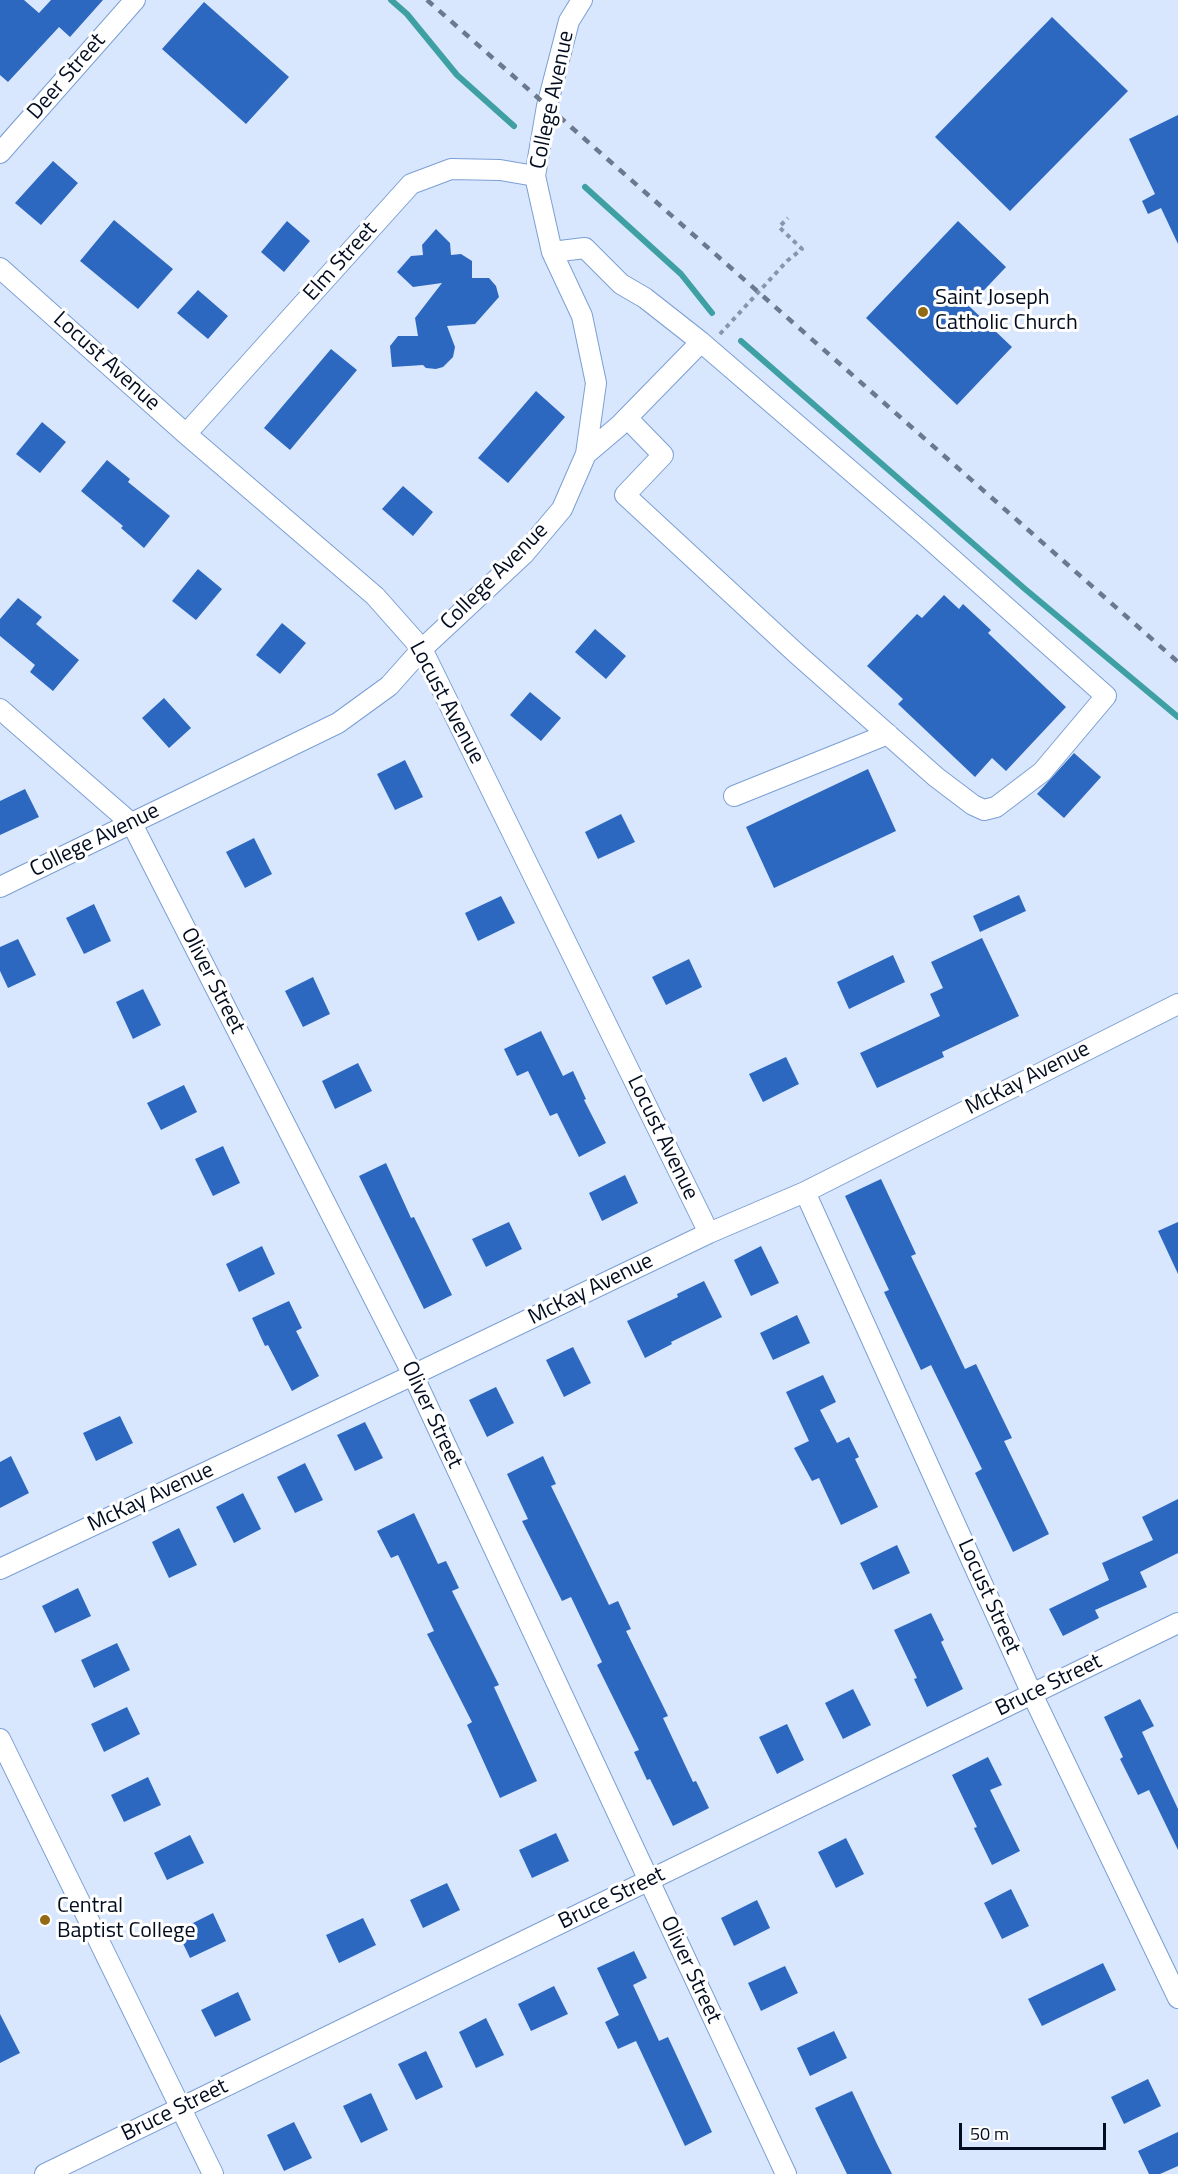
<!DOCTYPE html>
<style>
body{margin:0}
#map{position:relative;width:1178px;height:2174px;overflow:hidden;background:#d8e7fe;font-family:"Titillium Web",sans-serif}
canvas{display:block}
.scale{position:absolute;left:959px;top:2123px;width:147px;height:27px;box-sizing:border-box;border:3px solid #030d20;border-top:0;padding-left:8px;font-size:18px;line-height:21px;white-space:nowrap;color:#030d20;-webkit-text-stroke:4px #fff;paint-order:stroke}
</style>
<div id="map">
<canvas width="1178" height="2174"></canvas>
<div class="scale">50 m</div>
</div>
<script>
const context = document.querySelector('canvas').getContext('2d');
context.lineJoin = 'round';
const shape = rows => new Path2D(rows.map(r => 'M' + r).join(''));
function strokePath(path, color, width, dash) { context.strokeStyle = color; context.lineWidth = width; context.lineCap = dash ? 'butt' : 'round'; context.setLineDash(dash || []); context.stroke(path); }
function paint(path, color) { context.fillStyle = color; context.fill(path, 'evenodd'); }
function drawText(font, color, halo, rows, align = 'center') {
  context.font = font + ' "Titillium Web",sans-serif'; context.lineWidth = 6; context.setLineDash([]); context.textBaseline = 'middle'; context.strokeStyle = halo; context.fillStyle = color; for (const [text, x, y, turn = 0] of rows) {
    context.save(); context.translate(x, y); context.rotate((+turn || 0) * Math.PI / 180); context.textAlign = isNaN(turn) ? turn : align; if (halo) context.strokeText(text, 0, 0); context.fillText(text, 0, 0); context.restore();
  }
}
strokePath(shape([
 [391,0,407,14,457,75,514,126],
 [585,187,681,274,712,313],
 [741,341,1025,589,1178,717]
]), '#3fa0a3', 6);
paint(shape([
 [0,0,24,0,39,13,51,0,103,0,70,37,59,27,8,82,0,75],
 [204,2,289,77,246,124,162,49],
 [1052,17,1128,91,1010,211,935,137],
 [1178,115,1178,244,1161,208,1148,214,1142,201,1155,194,1129,139],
 [53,161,78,183,41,225,15,203],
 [114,220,173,269,138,309,80,261],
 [287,221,310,241,284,272,261,252],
 [958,221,1006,267,969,306,1012,347,957,405,866,318],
 [436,229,450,243,451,255,461,254,472,261,472,278,489,278,496,286,499,297,475,324,447,326,455,347,453,357,443,367,436,369,426,368,423,365,392,367,390,346,398,336,418,336,415,318,442,283,413,287,397,272,411,256,423,255,422,245],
 [198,290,228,316,208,339,177,313],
 [331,349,357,370,290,450,264,428],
 [536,391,565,417,508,483,478,458],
 [42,422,66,442,40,473,16,454],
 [107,460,130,479,128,482,170,516,144,548,121,528,123,526,81,491],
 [403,486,433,512,413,536,382,509],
 [198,569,222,589,196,620,172,601],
 [944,595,959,609,963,604,991,630,988,633,1066,707,1006,771,992,758,975,777,898,704,903,699,867,666,917,614,922,618],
 [18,598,42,617,36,624,79,660,53,691,30,672,35,665,0,636,0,619],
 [282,623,306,643,280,674,256,655],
 [595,629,626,656,606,679,575,652],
 [530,692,561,718,541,741,510,715],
 [164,698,191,728,169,748,142,718],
 [1074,753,1101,777,1064,818,1037,794],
 [405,760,423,797,395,810,377,774],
 [868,769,896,831,774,888,746,827],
 [25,789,39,817,0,835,0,801],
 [621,814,635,842,598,859,585,832],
 [254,838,272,874,245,888,226,852],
 [1019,895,1026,911,980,932,973,916],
 [501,896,515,923,478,941,465,913],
 [94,904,111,941,84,954,66,918],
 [982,938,1019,1016,942,1052,944,1057,877,1088,860,1053,940,1016,930,994,943,988,931,962],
 [18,939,36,975,8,988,0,971,0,947],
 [893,955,905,982,849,1009,837,982],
 [689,959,702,987,666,1005,652,977],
 [313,977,330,1014,303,1027,285,991],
 [143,989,161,1025,133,1039,116,1002],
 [541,1031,563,1076,573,1071,586,1099,584,1100,606,1143,579,1157,557,1113,550,1116,528,1071,517,1076,504,1049],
 [786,1057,799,1084,763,1102,749,1074],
 [358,1063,372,1091,335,1109,322,1081],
 [184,1085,197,1112,161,1130,147,1103],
 [223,1146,240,1183,213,1196,195,1159],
 [386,1163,411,1218,414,1217,452,1295,424,1309,359,1176],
 [625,1175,638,1203,602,1221,589,1193],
 [881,1179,916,1254,911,1256,965,1369,976,1364,1012,1438,1004,1441,1049,1534,1013,1552,975,1473,982,1469,931,1365,921,1370,884,1292,889,1290,845,1196],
 [509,1222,522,1249,486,1267,472,1239],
 [1178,1222,1178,1274,1158,1231],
 [262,1246,275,1274,239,1292,226,1264],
 [761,1246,779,1283,751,1296,734,1260],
 [704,1281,722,1317,671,1342,672,1344,645,1358,627,1321,678,1297,677,1294],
 [289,1301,302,1328,296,1331,319,1376,292,1391,268,1345,265,1346,252,1318],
 [797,1315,810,1343,773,1360,760,1333],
 [573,1347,591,1383,564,1397,546,1360],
 [823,1375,836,1402,820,1410,837,1443,849,1437,859,1457,855,1459,878,1507,841,1525,819,1478,812,1481,794,1448,809,1441,786,1392],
 [496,1387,514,1423,487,1437,469,1400],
 [120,1416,133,1443,96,1461,83,1433],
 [365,1422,383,1458,355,1471,337,1435],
 [11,1456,29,1493,0,1508,0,1462],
 [543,1456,556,1484,551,1486,609,1605,618,1601,631,1629,626,1631,668,1716,663,1718,693,1782,696,1781,709,1808,673,1826,650,1779,647,1780,634,1752,639,1750,597,1665,602,1662,571,1597,562,1601,522,1521,528,1519,507,1474],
 [305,1463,323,1500,295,1513,277,1477],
 [243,1493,261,1529,234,1543,216,1507],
 [1178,1499,1178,1553,1140,1572,1147,1587,1095,1610,1099,1618,1063,1636,1049,1609,1109,1580,1102,1563,1153,1540,1142,1517],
 [414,1513,438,1564,446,1561,459,1588,452,1591,499,1685,494,1687,537,1781,500,1798,467,1725,472,1722,427,1634,434,1631,398,1555,391,1558,377,1531],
 [179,1528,197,1565,169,1578,152,1542],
 [897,1545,910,1573,873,1590,860,1563],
 [78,1588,91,1616,55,1633,42,1606],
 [931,1613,944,1640,941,1642,963,1689,927,1707,914,1679,917,1678,894,1630],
 [117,1643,130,1670,94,1688,81,1660],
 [853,1689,871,1725,843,1739,825,1703],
 [1140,1699,1154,1726,1142,1732,1178,1809,1178,1850,1149,1790,1138,1795,1120,1759,1123,1757,1104,1717],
 [127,1707,140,1734,104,1752,91,1724],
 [787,1724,804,1760,777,1774,759,1737],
 [988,1757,1002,1785,990,1790,1020,1851,992,1865,974,1828,977,1827,952,1775],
 [148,1777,161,1805,124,1822,111,1795],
 [556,1833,569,1861,532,1878,519,1850],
 [190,1835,204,1863,167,1880,154,1853],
 [846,1838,864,1874,836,1888,818,1852],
 [447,1883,460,1910,423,1928,410,1900],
 [1011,1889,1029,1926,1002,1939,984,1903],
 [757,1900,770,1928,734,1946,721,1918],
 [213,1913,226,1941,190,1958,177,1931],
 [363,1918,376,1945,339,1963,326,1935],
 [634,1951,647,1978,633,1985,659,2041,668,2037,712,2132,685,2146,636,2041,618,2049,605,2022,619,2015,597,1968],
 [1103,1963,1116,1990,1042,2026,1028,1999],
 [785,1966,798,1993,761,2011,748,1983],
 [554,1986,568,2014,531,2031,518,2004],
 [238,1992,251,2020,215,2037,201,2010],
 [0,2014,20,2053,0,2063],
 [486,2018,504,2055,476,2068,459,2032],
 [834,2031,847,2058,810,2076,797,2048],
 [426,2051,443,2087,416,2100,398,2064],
 [1148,2079,1161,2106,1124,2124,1111,2097],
 [852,2091,877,2144,892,2174,847,2174,815,2108],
 [371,2093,388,2130,361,2143,343,2106],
 [294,2122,312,2158,284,2171,267,2135],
 [1178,2132,1178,2166,1160,2174,1149,2174,1138,2151]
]), '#2c68bf');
const minor = shape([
 [0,153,135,0],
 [552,252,585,248,621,284,645,298,701,342,924,534,1106,696,1042,772,996,807,984,810,973,805,936,777,797,654,625,495,663,455,627,418],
 [0,268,186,434,375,596,422,649,709,1233],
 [186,434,411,184,451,169,500,170,535,176],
 [586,454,619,426,701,342],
 [0,709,132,824,413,1375,786,2174],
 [734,796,888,734],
 [0,887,338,723,389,686,422,649,524,554,562,509,586,454,596,383,582,316,552,252,535,176,547,106,569,21,582,0],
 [805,1192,1032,1694,1178,1998],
 [0,1569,413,1375,709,1233,805,1192,1178,1004],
 [0,1739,213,2174],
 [45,2174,1178,1623]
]);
strokePath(minor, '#7b9fd4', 22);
strokePath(shape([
 [720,334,787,261,802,249,779,227,788,218]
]), '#8895ab', 4, [4.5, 4.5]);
strokePath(minor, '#fff', 20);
strokePath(shape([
 [427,0,1178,662]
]), '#6c788d', 4.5, [8, 8]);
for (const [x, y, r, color] of [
 [923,312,6,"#946914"],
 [45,1920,6,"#946914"]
]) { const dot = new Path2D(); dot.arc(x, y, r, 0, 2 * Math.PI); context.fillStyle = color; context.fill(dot); strokePath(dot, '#fff', 2); }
drawText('22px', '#030d20', '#fff', [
 ["Deer Street",67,77,-49],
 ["College Avenue",553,100,-78],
 ["Elm Street",341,262,-48],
 ["Locust Avenue",106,362,42],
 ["College Avenue",495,577,-45],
 ["Locust Avenue",446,703,62],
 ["College Avenue",95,841,-26],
 ["Oliver Street",212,981,63],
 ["McKay Avenue",1028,1079,-27],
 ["Locust Avenue",662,1138,64],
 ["McKay Avenue",591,1290,-26],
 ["Oliver Street",431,1415,65],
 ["McKay Avenue",151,1498,-25],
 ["Locust Street",988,1597,66],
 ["Bruce Street",1049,1686,-26],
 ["Bruce Street",612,1899,-26],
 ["Oliver Street",690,1970,65],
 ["Bruce Street",175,2111,-26]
]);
drawText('22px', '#030d20', '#fff', [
 ["Saint Joseph",935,299],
 ["Catholic Church",935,324],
 ["Central",57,1907],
 ["Baptist College",57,1932]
], 'left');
</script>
